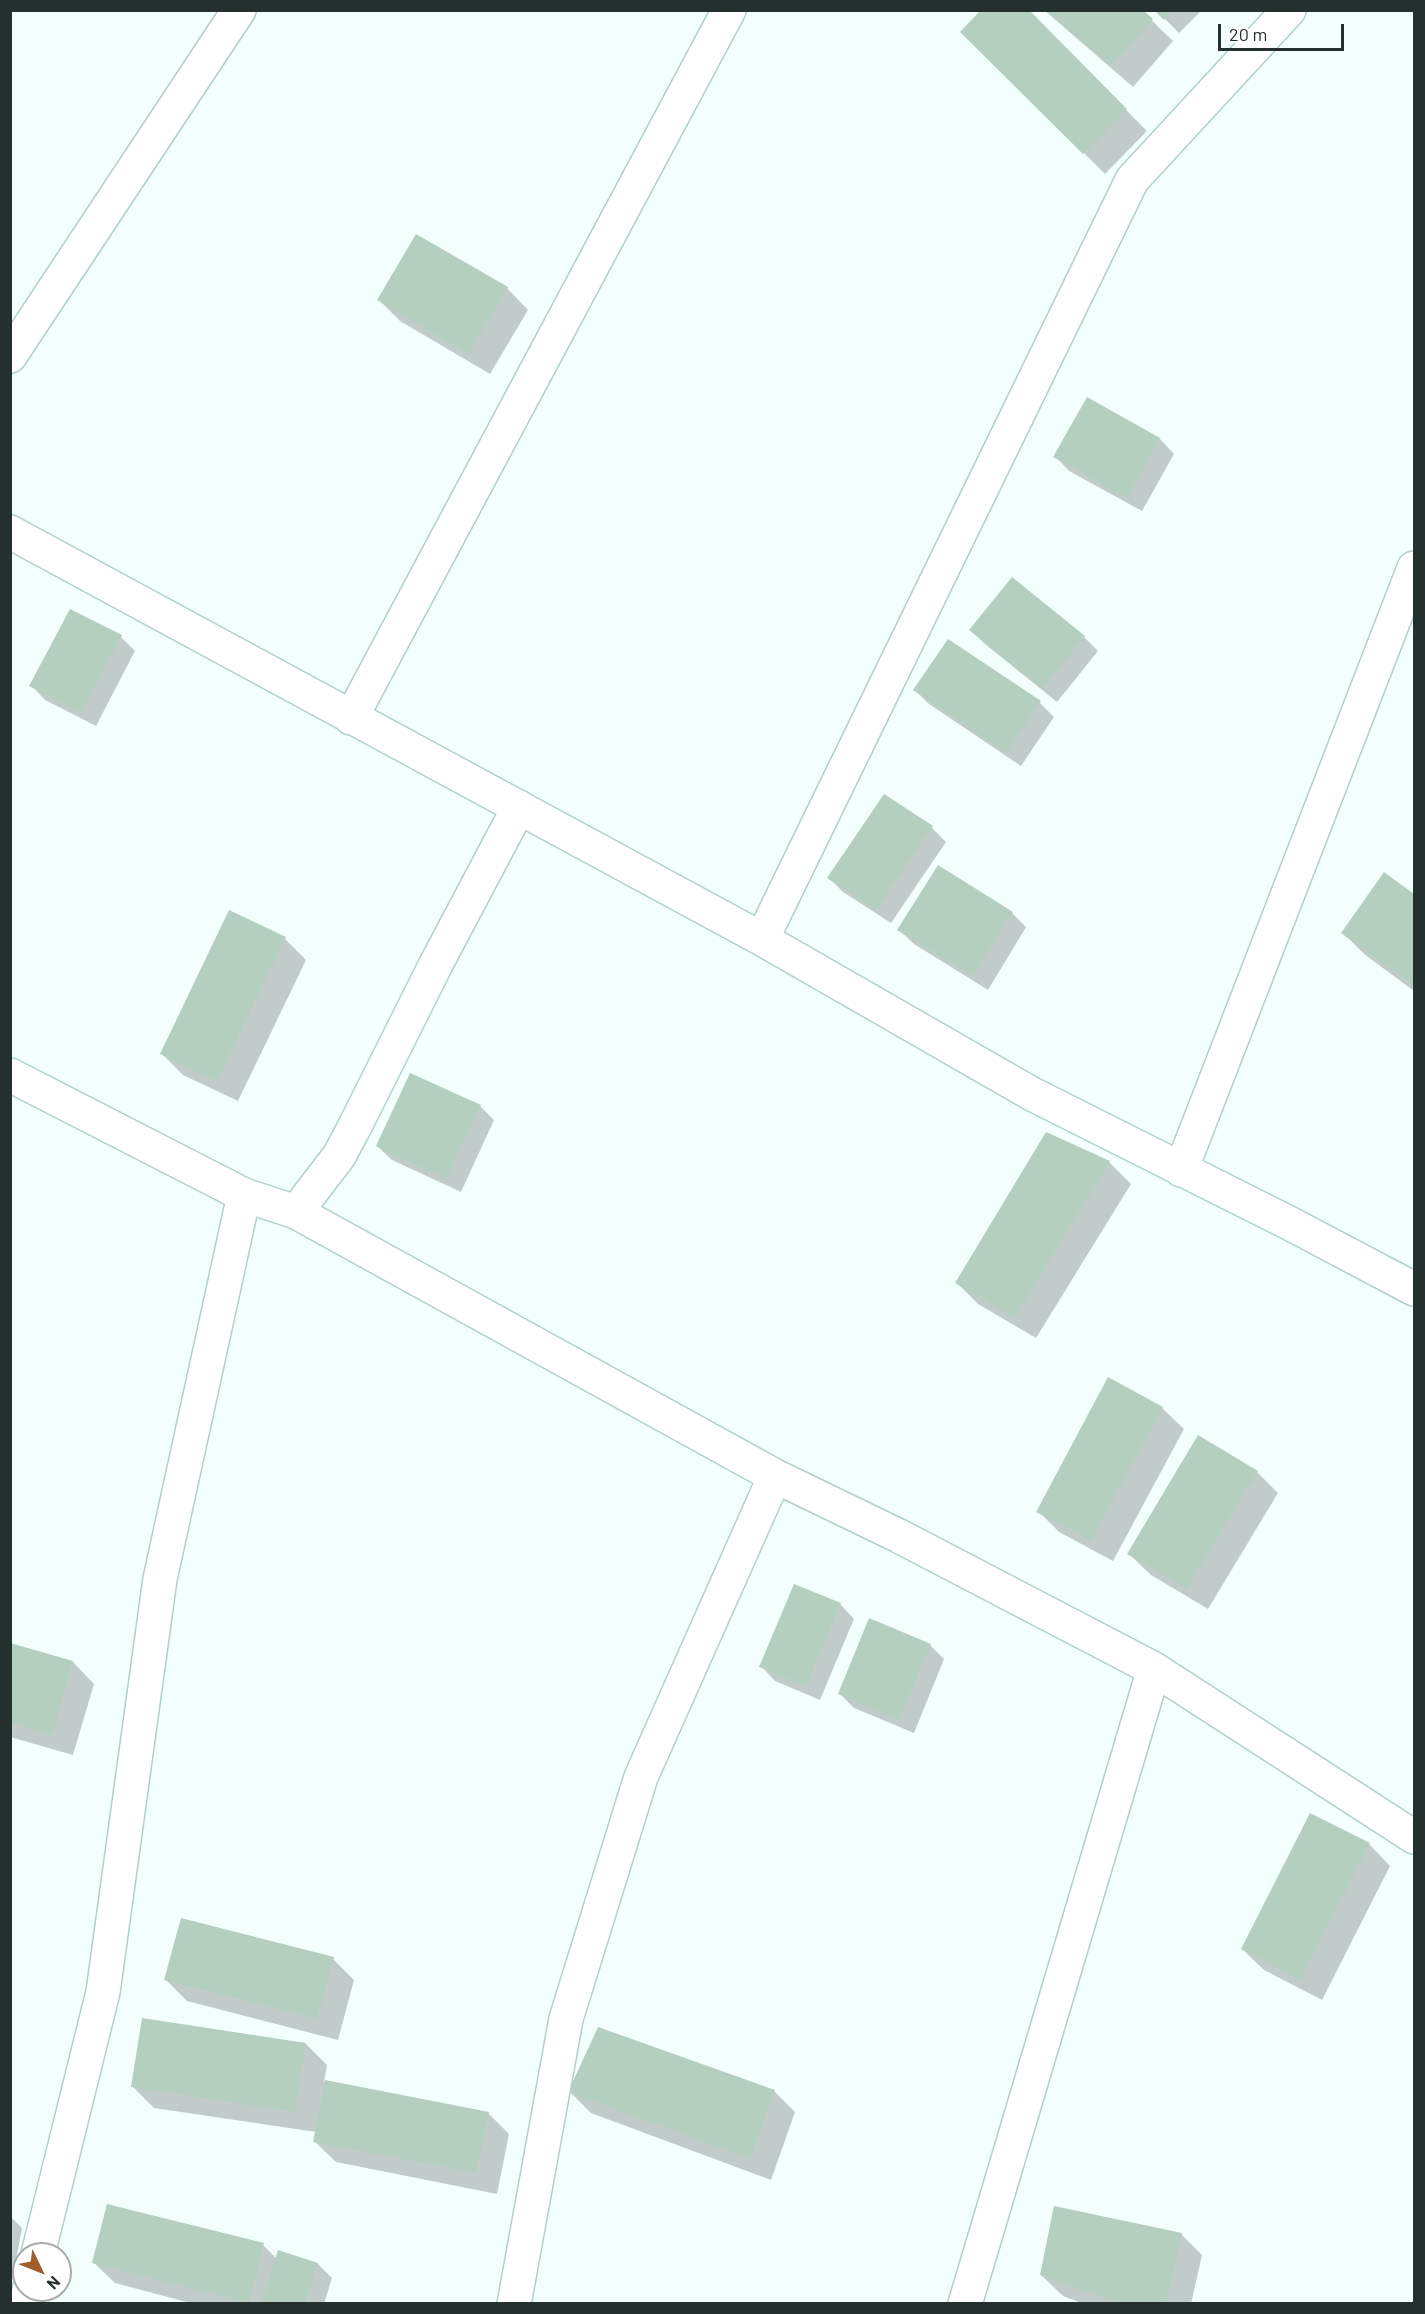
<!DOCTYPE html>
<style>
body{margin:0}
#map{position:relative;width:1425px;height:2314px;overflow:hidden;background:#f2fffd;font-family:Barlow,sans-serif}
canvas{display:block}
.frame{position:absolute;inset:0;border:12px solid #23302e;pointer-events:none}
.north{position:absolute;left:12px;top:2242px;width:60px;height:60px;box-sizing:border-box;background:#fff;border:2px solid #a7acab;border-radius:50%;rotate:133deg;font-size:16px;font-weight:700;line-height:24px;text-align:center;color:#23302e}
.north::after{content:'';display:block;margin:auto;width:21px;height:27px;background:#a15e2d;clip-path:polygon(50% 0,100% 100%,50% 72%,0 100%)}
.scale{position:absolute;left:1218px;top:24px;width:126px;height:27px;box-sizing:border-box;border:3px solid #23302e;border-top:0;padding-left:8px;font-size:18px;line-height:21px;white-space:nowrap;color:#23302e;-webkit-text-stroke:4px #fff;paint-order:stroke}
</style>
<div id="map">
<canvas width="1425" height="2314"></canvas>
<div class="frame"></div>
<div class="north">N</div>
<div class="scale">20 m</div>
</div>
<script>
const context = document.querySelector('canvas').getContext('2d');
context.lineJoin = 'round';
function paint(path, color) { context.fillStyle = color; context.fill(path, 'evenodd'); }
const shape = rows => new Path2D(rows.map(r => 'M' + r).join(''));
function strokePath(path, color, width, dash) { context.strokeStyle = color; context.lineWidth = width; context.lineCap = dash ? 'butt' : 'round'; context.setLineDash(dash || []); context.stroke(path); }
paint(shape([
 [1026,10,1147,131,1105,174,962,32],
 [1044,10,1141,10,1173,41,1133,87],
 [1156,10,1202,10,1179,33],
 [507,288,528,310,490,374,400,321,379,300],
 [1087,399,1160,439,1174,454,1142,511,1069,471,1055,456],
 [971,630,1084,637,1098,651,1057,702,985,644],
 [121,637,135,651,96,726,45,700,31,685],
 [949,641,1040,703,1054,717,1021,766,929,704,915,690],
 [884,796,932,828,946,842,891,923,843,892,829,878],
 [1385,875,1414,896,1414,991,1364,954,1343,933],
 [1012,913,1026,927,988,990,914,944,899,930],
 [285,939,306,960,238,1101,183,1075,162,1054],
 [480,1106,494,1120,461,1192,392,1160,377,1146],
 [1047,1134,1109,1162,1131,1184,1036,1338,978,1304,957,1283],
 [1162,1408,1184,1429,1113,1561,1059,1532,1038,1511],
 [1257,1472,1278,1493,1208,1609,1151,1575,1129,1554],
 [840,1604,854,1619,820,1700,775,1681,761,1666],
 [10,1644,73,1662,94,1684,73,1755,10,1737],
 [930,1645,944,1659,914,1733,854,1708,840,1694],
 [1369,1844,1390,1866,1322,2000,1264,1970,1242,1949],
 [333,1959,354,1980,338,2040,187,2001,166,1980],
 [306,2044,327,2065,324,2082,488,2113,509,2134,497,2194,336,2162,314,2141,316,2132,154,2108,133,2087],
 [774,2091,795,2112,771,2180,591,2113,570,2092],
 [10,2216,22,2228,11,2287,10,2286],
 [1181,2234,1202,2255,1191,2304,1084,2304,1063,2296,1041,2275],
 [263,2245,277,2259,318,2264,332,2278,324,2304,194,2304,115,2283,93,2262]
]), '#0003');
paint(shape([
 [981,10,1029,10,1127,109,1083,154,960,32],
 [1046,10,1143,10,1153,19,1111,67],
 [1154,10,1174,10,1164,20],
 [416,234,508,287,468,354,377,300],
 [1087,397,1160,438,1127,498,1053,457],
 [1012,577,1085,636,1042,689,969,630],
 [70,609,122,635,81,713,29,686],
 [948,639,1041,701,1006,753,913,690],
 [884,794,933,826,876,910,827,878],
 [938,865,1013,912,973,976,897,930],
 [1384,872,1414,894,1414,986,1341,933],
 [229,910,286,937,217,1081,160,1054],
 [410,1073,481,1105,446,1179,376,1146],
 [1046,1132,1110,1161,1015,1318,955,1283],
 [1108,1377,1163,1407,1091,1541,1036,1512],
 [1198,1435,1258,1471,1187,1589,1127,1554],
 [794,1584,841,1603,806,1686,759,1667],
 [869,1618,931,1644,899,1720,838,1694],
 [10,1643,73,1661,52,1735,10,1723],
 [1310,1813,1370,1843,1300,1980,1241,1949],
 [181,1918,334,1957,317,2019,164,1980],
 [142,2018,306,2043,295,2112,131,2087],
 [598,2027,775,2090,750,2159,568,2092],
 [325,2080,489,2112,476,2173,313,2142],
 [107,2204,264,2243,249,2303,92,2263],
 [1054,2206,1182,2233,1166,2304,1121,2304,1040,2275],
 [278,2250,318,2263,305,2304,261,2304]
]), '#b4cebf');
const minor = shape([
 [10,356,239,10],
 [10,532,762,939,1032,1094,1291,1224,1414,1289],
 [351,718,729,10],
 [762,939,1132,180,1289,10],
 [10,1075,244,1195,296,1212,775,1476,899,1536,1154,1669,1414,1837],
 [1181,1170,1414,568],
 [296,1212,339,1156,354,1128,436,964,519,807],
 [38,2254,103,1992,160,1579,244,1195],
 [26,2304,29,2290],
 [514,2304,566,2019,641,1777,775,1476],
 [965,2304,1154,1669]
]);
strokePath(minor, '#b0d0cc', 36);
strokePath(minor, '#fff', 33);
</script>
